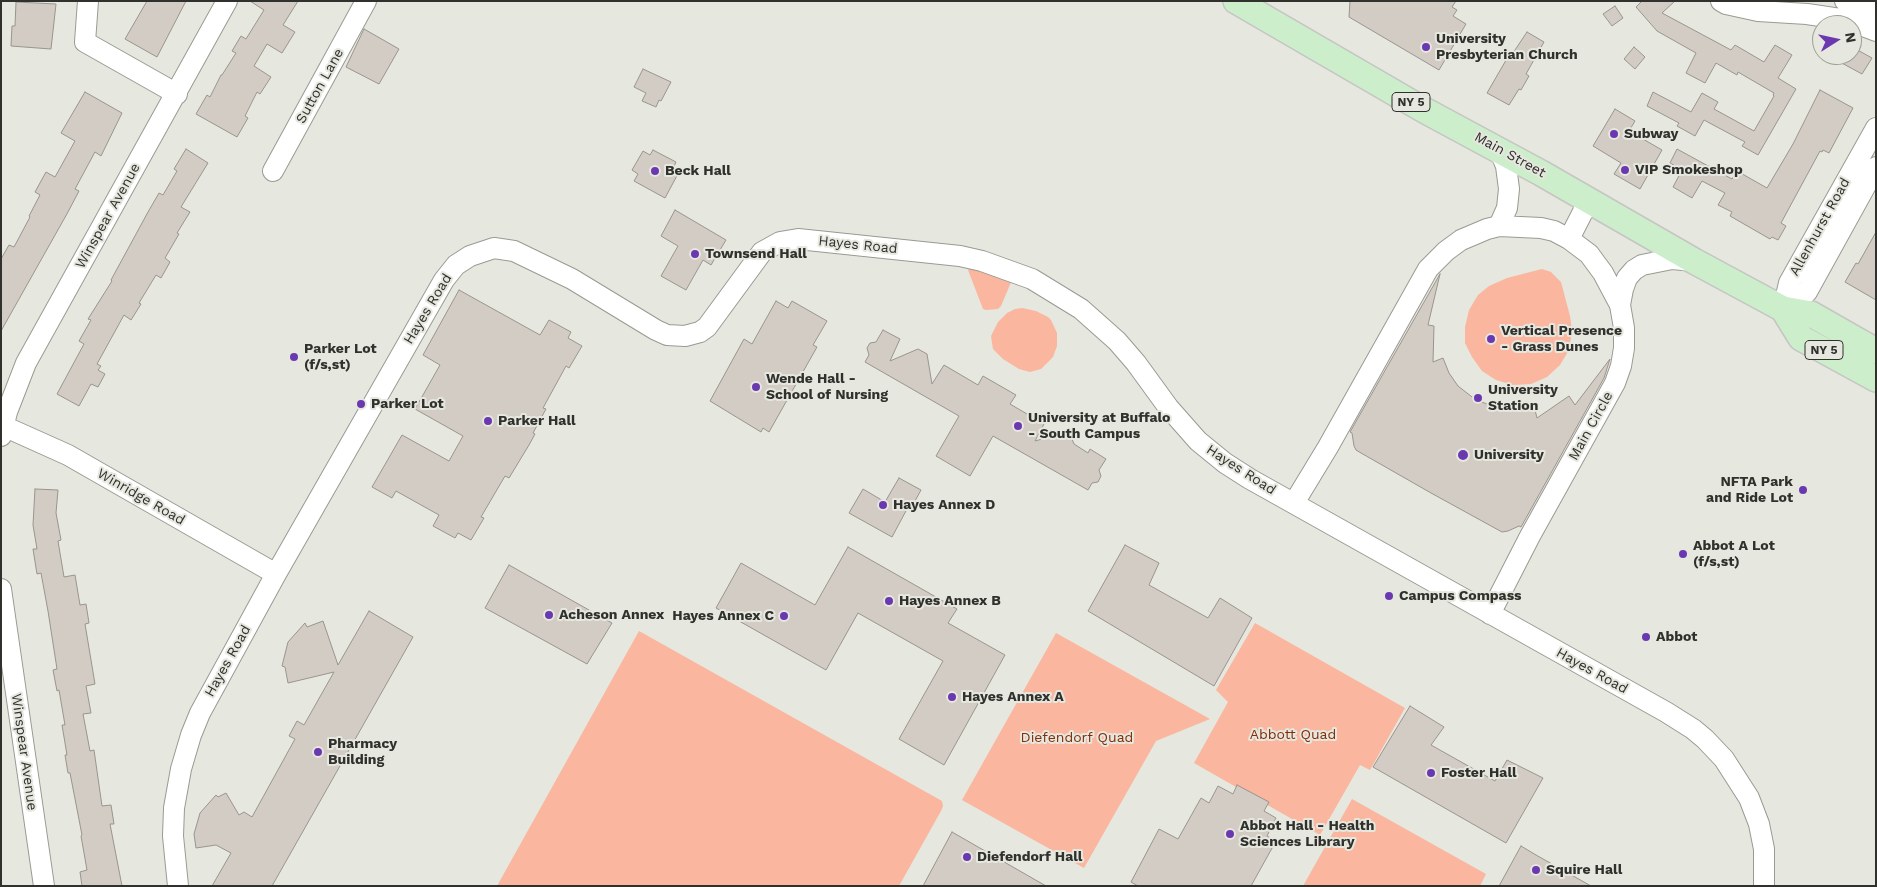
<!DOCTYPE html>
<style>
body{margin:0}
#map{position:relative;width:1877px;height:887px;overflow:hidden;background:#e6e7de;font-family:"Work Sans",sans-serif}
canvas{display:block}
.frame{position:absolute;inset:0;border:2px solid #30302d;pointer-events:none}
.north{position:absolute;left:1812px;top:15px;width:50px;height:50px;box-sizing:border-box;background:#e6e7de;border:1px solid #9d9e97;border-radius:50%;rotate:80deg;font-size:14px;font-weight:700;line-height:20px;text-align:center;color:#30302d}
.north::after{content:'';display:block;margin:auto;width:18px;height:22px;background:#6a39b0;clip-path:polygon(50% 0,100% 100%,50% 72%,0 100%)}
</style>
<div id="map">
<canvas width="1877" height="887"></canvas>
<div class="frame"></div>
<div class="north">N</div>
</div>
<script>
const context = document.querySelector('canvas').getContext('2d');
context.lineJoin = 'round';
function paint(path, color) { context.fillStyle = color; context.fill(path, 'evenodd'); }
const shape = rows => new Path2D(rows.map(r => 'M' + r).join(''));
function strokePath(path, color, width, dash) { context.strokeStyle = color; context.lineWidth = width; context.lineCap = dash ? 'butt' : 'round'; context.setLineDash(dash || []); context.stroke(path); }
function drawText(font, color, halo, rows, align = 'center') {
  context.font = font + ' "Work Sans",sans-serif'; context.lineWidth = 4; context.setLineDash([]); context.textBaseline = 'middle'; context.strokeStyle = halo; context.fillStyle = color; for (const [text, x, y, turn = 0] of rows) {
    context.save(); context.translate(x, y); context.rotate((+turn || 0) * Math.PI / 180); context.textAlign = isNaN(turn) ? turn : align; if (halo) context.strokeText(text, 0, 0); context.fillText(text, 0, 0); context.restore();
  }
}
paint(shape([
 [971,267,1012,280,1001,306,998,309,986,310,983,309,968,270],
 [1542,269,1551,272,1561,282,1570,316,1572,331,1569,350,1560,365,1547,377,1531,384,1513,385,1496,380,1482,371,1472,357,1465,343,1465,327,1469,310,1478,295,1489,286,1507,278],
 [1022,308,1036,311,1048,317,1051,320,1057,333,1057,346,1053,357,1041,369,1030,372,1019,369,1003,359,993,349,992,343,991,336,998,322,1007,313,1015,309],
 [1255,623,1405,708,1370,770,1360,765,1320,835,1194,763,1228,702,1216,690],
 [639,631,942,801,943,806,941,811,899,886,497,886],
 [1056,633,1210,719,1156,741,1084,868,962,800],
 [1352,799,1486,874,1480,886,1303,886]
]), '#fab69e');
const building = shape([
 [147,1,186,1,157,57,125,39,147,1],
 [250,1,298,1,283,25,295,32,282,53,267,44,254,66,271,77,260,94,257,92,245,116,248,118,237,137,196,114,207,95,210,97,221,75,222,75,236,53,232,51,241,36,246,39,264,10,250,1],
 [1350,1,1456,1,1452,7,1457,10,1453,16,1466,24,1439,70,1349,17,1350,1],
 [1642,1,1675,1,1662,13,1731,50,1735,45,1764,62,1775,45,1792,55,1778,78,1796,89,1758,155,1742,146,1745,142,1704,120,1695,136,1677,126,1679,123,1647,106,1653,92,1691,112,1702,93,1718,102,1714,109,1754,131,1774,96,1773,95,1774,93,1738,72,1737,75,1716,63,1705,83,1686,73,1696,53,1657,31,1636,7,1642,1],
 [16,2,56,4,51,49,11,46,12,26,15,26,16,2],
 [1615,6,1623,18,1612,26,1603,14,1615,6],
 [364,29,399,49,379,84,346,67,364,29],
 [1527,32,1544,42,1526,74,1529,76,1521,90,1519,89,1509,105,1487,93,1509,55,1511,56,1527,32],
 [1634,47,1645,57,1635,69,1624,59,1634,47],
 [1852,47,1872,58,1862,74,1827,55,1852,55,1852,47],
 [643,69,671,82,661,101,659,100,656,107,642,101,646,93,634,87,643,69],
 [1820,90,1853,108,1829,153,1823,150,1822,152,1820,151,1781,223,1786,226,1778,240,1772,237,1770,239,1730,216,1732,212,1718,205,1725,193,1702,181,1692,198,1673,187,1682,170,1670,163,1677,149,1732,179,1737,171,1767,188,1793,144,1820,90],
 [85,92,122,113,101,156,95,152,75,189,79,191,68,212,1,331,1,259,9,245,14,247,30,217,29,216,40,195,35,192,46,172,55,177,75,141,61,133,85,92],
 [1615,109,1635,121,1629,131,1662,150,1640,189,1614,174,1621,163,1593,146,1615,109],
 [186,149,208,163,181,207,190,212,177,233,179,234,165,258,170,262,161,278,156,275,139,303,141,304,131,320,124,315,97,364,101,366,98,370,105,374,98,387,91,384,79,406,57,394,84,344,79,341,91,320,88,319,112,281,111,280,148,212,159,193,163,195,177,171,174,169,186,149],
 [653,150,676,162,673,169,679,172,665,198,634,181,638,174,632,170,643,151,650,155,653,150],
 [675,210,726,240,711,265,703,260,686,290,661,276,678,246,661,236,675,210],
 [1876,232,1876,300,1845,282,1856,263,1858,264,1876,232],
 [1440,274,1428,325,1434,326,1433,362,1443,358,1449,373,1458,386,1476,400,1504,410,1535,410,1537,418,1569,396,1575,405,1610,359,1604,378,1521,527,1519,526,1508,531,1502,532,1431,493,1361,453,1356,450,1354,446,1352,433,1350,432,1440,274],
 [459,290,540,335,549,320,571,332,568,338,582,346,569,368,566,366,543,408,546,409,533,433,535,434,529,445,509,478,505,476,481,517,484,518,471,540,458,533,455,538,433,526,439,515,396,491,392,498,372,487,402,435,449,461,463,436,415,409,440,365,423,355,459,290],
 [776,301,788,308,792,301,827,321,813,345,817,347,769,432,763,428,761,432,710,401,744,339,752,344,776,301],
 [883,330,900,339,890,361,918,349,927,354,932,384,944,365,978,385,983,376,1016,395,1010,404,1044,424,1035,441,1063,433,1072,439,1074,444,1088,453,1090,449,1106,459,1099,470,1101,476,1098,482,1092,483,1088,490,993,436,970,476,936,456,959,416,865,362,869,355,867,348,870,343,876,342,883,330],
 [899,478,921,490,910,510,907,509,892,537,849,513,863,489,885,502,899,478],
 [35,489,58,490,56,513,61,540,58,541,64,577,75,575,80,605,86,604,89,623,85,624,95,684,86,686,91,713,83,714,90,751,94,750,102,806,111,805,114,824,110,824,122,886,82,886,80,872,87,870,81,836,82,835,70,773,68,773,65,755,67,755,62,725,65,725,59,690,57,691,53,670,57,669,48,611,41,573,37,574,33,549,37,549,33,525,35,489],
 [1125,545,1159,563,1149,585,1208,618,1220,598,1252,618,1214,686,1088,611,1125,545],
 [848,547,957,609,948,623,1005,655,944,765,899,739,943,661,858,613,826,670,716,608,741,563,815,605,848,547],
 [509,565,612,623,587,664,485,608,509,565],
 [369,611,413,637,272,886,212,886,231,853,216,845,196,848,194,834,200,813,216,795,218,797,226,793,239,815,244,812,252,817,295,739,289,736,297,721,304,725,334,672,288,683,285,667,282,666,288,642,305,623,307,627,323,621,338,665,369,611],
 [1410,706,1444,727,1431,745,1495,781,1507,760,1543,778,1506,843,1373,767,1410,706],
 [1237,785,1269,802,1264,811,1276,818,1267,836,1276,841,1251,886,1138,886,1131,882,1159,829,1178,839,1201,798,1209,803,1218,786,1233,794,1237,785],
 [952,832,1046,886,923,886,952,832],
 [1521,846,1536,855,1591,886,1499,886,1521,846]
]);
paint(building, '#d2ccc5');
strokePath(building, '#99948d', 1);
const minor = shape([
 [88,1,85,42,177,94],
 [1721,1,1726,4,1758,11,1807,14,1847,20,1876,31],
 [1845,1,1876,10],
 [273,171,366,1],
 [1499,226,1507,208,1509,189,1506,166,1499,149],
 [1569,239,1589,200],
 [1620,305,1623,289,1627,278,1634,270,1642,265,1672,259,1694,261],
 [1783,309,1789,283,1876,128],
 [1783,309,1807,292,1876,167],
 [1,425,68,455,276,574],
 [1,436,7,412,26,363,227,1],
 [1294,503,1328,447,1428,269,1446,251,1461,240,1487,229,1499,226,1541,228,1554,231,1569,239,1589,254,1603,273,1620,305,1624,328,1624,348,1621,366,1615,383,1530,536,1490,614],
 [1,589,44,886],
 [178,886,173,836,174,808,181,769,191,735,200,713,276,574,444,280,456,265,470,256,494,248,514,251,572,279,656,330,667,335,685,336,700,332,707,327,762,252,780,242,798,239,960,256,982,261,1032,279,1081,309,1117,341,1136,363,1168,407,1198,441,1225,463,1250,479,1666,712,1693,729,1705,739,1724,759,1749,798,1759,824,1764,849,1764,886]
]);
const major = shape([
 [1236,1,1424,110,1541,173,1694,261,1783,309,1811,314,1876,351],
 [1783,309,1801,338,1876,379]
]);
strokePath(minor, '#9a9a93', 22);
strokePath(major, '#c5c5c4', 28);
strokePath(minor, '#fff', 20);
strokePath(major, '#cdeecb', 25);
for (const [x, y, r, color] of [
 [1426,47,5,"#6a39b0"],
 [1614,134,5,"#6a39b0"],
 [1625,170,5,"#6a39b0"],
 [655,171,5,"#6a39b0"],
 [695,254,5,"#6a39b0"],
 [1491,339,5,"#6a39b0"],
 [294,357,5,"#6a39b0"],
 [756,387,5,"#6a39b0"],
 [1478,398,5,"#6a39b0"],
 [361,404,5,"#6a39b0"],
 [488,421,5,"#6a39b0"],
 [1018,426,5,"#6a39b0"],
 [1463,455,6,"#6a39b0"],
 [1803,490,5,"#6a39b0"],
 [883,505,5,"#6a39b0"],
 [1683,554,5,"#6a39b0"],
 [1389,596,5,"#6a39b0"],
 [889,601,5,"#6a39b0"],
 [549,615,5,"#6a39b0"],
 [784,616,5,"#6a39b0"],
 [1646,637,5,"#6a39b0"],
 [952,697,5,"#6a39b0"],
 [318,752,5,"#6a39b0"],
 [1431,773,5,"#6a39b0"],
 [1230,834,5,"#6a39b0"],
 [967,857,5,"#6a39b0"],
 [1536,870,5,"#6a39b0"]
]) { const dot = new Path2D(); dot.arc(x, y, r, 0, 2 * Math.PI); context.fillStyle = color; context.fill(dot); strokePath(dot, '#e6e7de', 2); }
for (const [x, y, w] of [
 [1411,102,38],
 [1824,350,38]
]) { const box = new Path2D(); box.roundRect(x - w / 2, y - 9.5, w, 19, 4); context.fillStyle = '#e6e7de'; context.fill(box); strokePath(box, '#30302d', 1); }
drawText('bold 12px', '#30302d', null, [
 ["NY 5",1411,102],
 ["NY 5",1824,350]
]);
drawText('bold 14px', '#30302d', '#e6e7de', [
 ["University",1436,39],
 ["Presbyterian Church",1436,55],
 ["Subway",1624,134],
 ["VIP Smokeshop",1635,170],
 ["Beck Hall",665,171],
 ["Townsend Hall",705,254],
 ["Vertical Presence",1501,331],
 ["- Grass Dunes",1501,347],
 ["Parker Lot",304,349],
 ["(f/s,st)",304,365],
 ["Wende Hall -",766,379],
 ["School of Nursing",766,395],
 ["University",1488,390],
 ["Station",1488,406],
 ["Parker Lot",371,404],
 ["University at Buffalo",1028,418],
 ["- South Campus",1028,434],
 ["Parker Hall",498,421],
 ["University",1474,455],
 ["NFTA Park",1793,482,"right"],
 ["and Ride Lot",1793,498,"right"],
 ["Hayes Annex D",893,505],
 ["Abbot A Lot",1693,546],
 ["(f/s,st)",1693,562],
 ["Campus Compass",1399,596],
 ["Hayes Annex B",899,601],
 ["Acheson Annex",559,615],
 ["Hayes Annex C",774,616,"right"],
 ["Abbot",1656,637],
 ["Hayes Annex A",962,697],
 ["Pharmacy",328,744],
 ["Building",328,760],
 ["Foster Hall",1441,773],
 ["Abbot Hall - Health",1240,826],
 ["Sciences Library",1240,842],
 ["Diefendorf Hall",977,857],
 ["Squire Hall",1546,870]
], 'left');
drawText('14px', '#30302d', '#e6e7de', [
 ["Sutton Lane",320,86,-61],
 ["Main Street",1510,155,29],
 ["Winspear Avenue",108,216,-61],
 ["Allenhurst Road",1820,227,-61],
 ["Hayes Road",858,245,6],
 ["Hayes Road",428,309,-59],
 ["Main Circle",1591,426,-61],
 ["Hayes Road",1241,470,33],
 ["Winridge Road",141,497,30],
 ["Hayes Road",228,661,-61],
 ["Hayes Road",1592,671,29],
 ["Winspear Avenue",24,752,82]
]);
drawText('14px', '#822d07', '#e6e7de', [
 ["Abbott Quad",1293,735],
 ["Diefendorf Quad",1077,738]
]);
</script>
